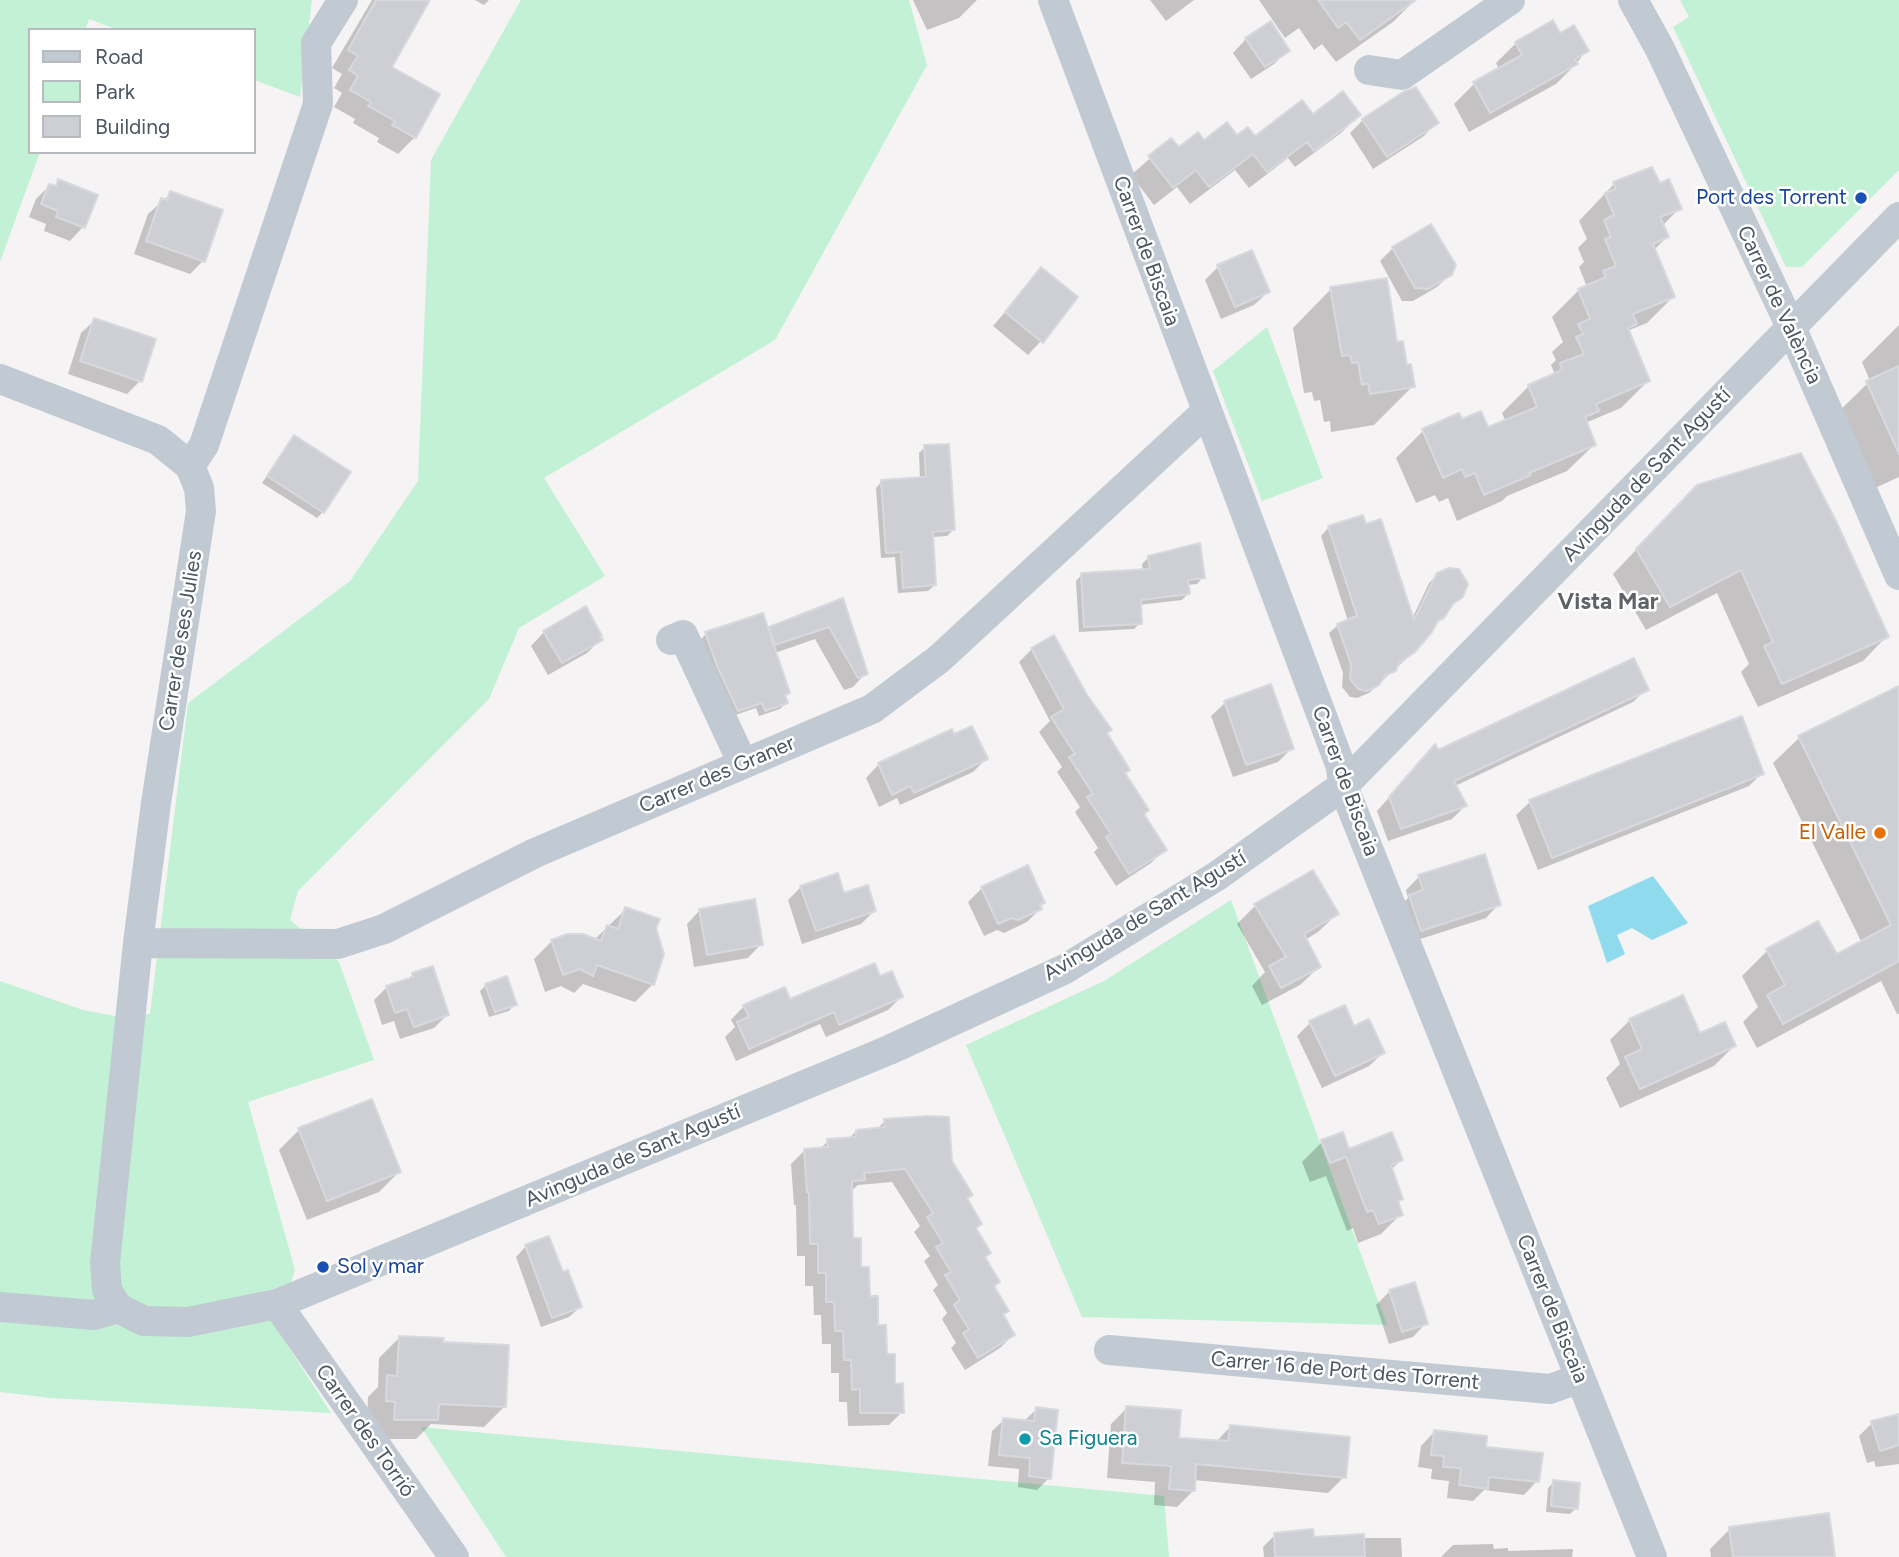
<!DOCTYPE html>
<meta charset="utf-8">
<style>
body{margin:0}
#map{position:relative;width:1899px;height:1557px;overflow:hidden;background:#f5f3f3;font-family:Figtree,sans-serif}
canvas{display:block}
.legend{position:absolute;left:28px;top:28px;width:228px;height:126px;box-sizing:border-box;background:#fff;border:2px solid #b7bbc0;margin:0;padding:9px 12px;list-style:none;font-size:21px;color:#4a5661}
.legend li{display:flex;align-items:center;gap:14px;height:35px}
.legend b{width:35px;border:2px solid #b7bbc0}
</style>
<div id="map">
<canvas width="1899" height="1557"></canvas>
<ul class="legend">
<li><b style="height:9px;background:#c1cad2"></b>Road</li>
<li><b style="height:19px;background:#c3f1d5"></b>Park</li>
<li><b style="height:19px;background:#cdcfd5"></b>Building</li>
</ul>
</div>
<script>
const context = document.querySelector('canvas').getContext('2d');
context.lineJoin = 'round';
function paint(path, color) { context.fillStyle = color; context.fill(path, 'evenodd'); }
const shape = rows => new Path2D(rows.map(r => 'M' + r).join(''));
function strokePath(path, color, width, dash) { context.strokeStyle = color; context.lineWidth = width; context.lineCap = dash ? 'butt' : 'round'; context.setLineDash(dash || []); context.stroke(path); }
function drawText(font, color, halo, rows, align = 'center') {
  context.font = font + ' Figtree,sans-serif'; context.lineWidth = 5; context.setLineDash([]); context.textBaseline = 'middle'; context.strokeStyle = halo; context.fillStyle = color; for (const [text, x, y, turn = 0] of rows) {
    context.save(); context.translate(x, y); context.rotate((+turn || 0) * Math.PI / 180); context.textAlign = isNaN(turn) ? turn : align; if (halo) context.strokeText(text, 0, 0); context.fillText(text, 0, 0); context.restore();
  }
}
paint(shape([
 [0,0,312,0,300,97,254,80,254,30,118,30,89,19,85,30,30,30,30,152,40,152,0,262],
 [521,0,909,0,927,65,775,340,544,478,605,576,519,628,489,699,298,891,290,920,339,962,374,1060,248,1102,295,1270,277,1329,331,1413,51,1398,0,1392,0,981,83,1010,115,1016,150,1014,188,703,350,581,418,481,431,160],
 [1680,0,1899,0,1899,170,1802,267,1786,267,1673,27,1689,17],
 [1267,327,1323,478,1262,501,1213,371],
 [1231,900,1387,1325,1082,1317,966,1045,1104,981],
 [421,1427,1164,1496,1169,1557,506,1557]
]), '#c3f1d5');
paint(shape([
 [1653,876,1688,923,1652,940,1632,928,1617,935,1625,954,1607,963,1588,906]
]), '#90daee');
paint(shape([
 [372,0,428,0,389,68,415,137,398,154,377,142,379,138,353,123,355,119,334,107,342,93,334,88,342,74,332,68],
 [475,0,489,0,484,5],
 [913,0,977,0,959,18,927,30],
 [1150,0,1194,0,1166,21],
 [1259,0,1415,0,1393,22,1336,62,1322,44,1314,50,1299,28,1285,38],
 [1560,35,1586,51,1576,64,1556,84,1469,132,1454,104,1474,84,1499,69,1496,63,1516,43],
 [1246,39,1288,51,1274,64,1251,79,1233,53],
 [1404,93,1437,122,1424,136,1373,169,1350,133,1363,120],
 [1359,115,1341,133,1295,167,1288,158,1249,188,1235,170,1190,204,1177,187,1154,205,1131,175,1171,140,1178,149,1204,142,1236,138,1255,139],
 [59,181,96,196,83,227,70,241,44,231,46,224,29,217,36,199,49,186,53,187],
 [1614,184,1659,186,1680,208,1662,226,1667,237,1654,250,1673,297,1647,323,1627,331,1648,381,1621,408,1585,423,1594,445,1567,471,1507,496,1502,501,1457,521,1448,498,1439,502,1435,495,1416,503,1396,458,1423,431,1459,416,1461,421,1488,430,1506,422,1502,413,1529,386,1549,377,1554,372,1551,365,1556,360,1552,352,1563,342,1552,317,1579,290,1587,287,1579,267,1584,262,1578,248,1587,239,1579,221],
 [171,193,203,261,190,274,134,254,148,214],
 [1393,248,1451,274,1437,287,1413,301,1402,301,1380,261],
 [1218,267,1268,292,1254,305,1221,319,1205,280],
 [1041,270,1041,341,1028,355,993,326],
 [1331,289,1396,344,1413,386,1374,425,1331,432,1330,421,1324,422,1320,400,1314,401,1312,392,1304,393,1293,328],
 [95,320,140,381,127,394,68,374,81,333],
 [1899,325,1899,477,1862,494,1829,421,1870,381,1862,362],
 [294,437,323,512,317,518,262,483],
 [925,447,953,530,947,536,932,537,935,585,928,591,898,593,895,557,881,558,876,488,882,481,920,479,919,453],
 [1673,511,1887,636,1863,661,1758,707,1741,672,1749,664,1717,593,1646,630,1613,574],
 [1329,527,1412,619,1429,583,1438,574,1461,596,1448,608,1405,660,1369,693,1357,698,1350,697,1342,687,1343,673,1329,633,1338,625,1348,621,1321,536],
 [1148,558,1203,577,1197,584,1187,585,1188,594,1182,600,1139,605,1140,623,1134,629,1079,632,1076,581,1082,574,1143,571,1142,564],
 [842,601,866,673,853,687,844,690,815,639,775,653,788,693,784,697,786,703,780,709,759,716,756,708,732,716,700,640,706,634,767,631],
 [544,632,598,637,600,640,587,653,548,675,531,646],
 [1032,649,1106,734,1142,814,1164,850,1151,863,1116,886,1094,852,1098,848,1075,812,1080,807,1057,772,1062,767,1039,732,1050,721,1019,662],
 [1899,688,1899,1014,1897,1014,1881,981,1757,1048,1743,1022,1758,1007,1742,976,1767,951,1836,957,1862,943,1773,763,1799,738],
 [1646,689,1633,702,1455,786,1465,806,1452,819,1388,841,1377,811,1434,747,1437,752],
 [1225,703,1292,748,1278,762,1233,777,1211,716],
 [1741,718,1762,773,1749,786,1538,870,1516,815,1530,802],
 [953,736,986,759,973,772,900,805,897,798,879,807,866,778,879,764],
 [1027,868,1043,903,1040,909,1027,922,1004,933,997,930,984,936,968,902,982,888],
 [1312,872,1337,914,1318,932,1305,940,1319,967,1300,985,1262,1005,1252,986,1265,972,1237,924,1255,906],
 [1419,877,1499,904,1486,918,1408,943,1397,909,1408,898,1406,890],
 [801,887,874,911,861,924,802,944,788,900],
 [626,909,654,928,653,984,635,1002,583,984,574,993,561,986,545,992,534,959,552,941,594,940],
 [700,910,761,944,748,958,694,967,687,924],
 [413,974,447,1015,434,1028,400,1039,394,1021,382,1025,374,1000,387,987,406,981],
 [879,978,901,997,888,1010,826,1037,820,1024,736,1061,725,1037,735,1027,731,1020,744,1006,789,1002],
 [486,985,515,1004,509,1011,489,1017,480,991],
 [1630,1020,1699,1035,1734,1046,1714,1066,1620,1108,1606,1078,1620,1064,1610,1040],
 [1310,1023,1353,1028,1383,1053,1369,1066,1322,1088,1297,1036],
 [885,1121,951,1162,965,1200,992,1287,1007,1311,1002,1316,1013,1335,1000,1348,965,1370,951,1348,956,1343,942,1319,947,1313,933,1290,938,1285,924,1261,930,1256,914,1232,920,1226,892,1182,858,1185,850,1192,852,1239,902,1412,889,1425,848,1426,847,1402,839,1402,839,1373,831,1373,831,1344,822,1344,821,1315,814,1315,813,1286,805,1286,805,1256,797,1256,796,1205,794,1205,791,1164,804,1151,819,1150,828,1141,848,1140,856,1131,876,1130],
 [299,1130,399,1172,379,1192,307,1220,279,1150],
 [1322,1142,1348,1151,1401,1160,1391,1170,1401,1198,1397,1203,1401,1214,1381,1234,1358,1243,1353,1228,1347,1231,1326,1176,1310,1182,1302,1162],
 [526,1246,562,1274,580,1307,569,1317,541,1327,516,1257],
 [1413,1284,1426,1323,1413,1337,1389,1344,1376,1305,1389,1292],
 [399,1338,442,1343,504,1407,484,1427,431,1424,416,1439,375,1439,367,1421,368,1397,378,1387,379,1358],
 [1127,1408,1177,1440,1216,1442,1230,1427,1344,1477,1328,1493,1194,1480,1193,1491,1177,1507,1154,1505,1155,1482,1107,1478,1111,1424],
 [1037,1409,1049,1478,1037,1490,1018,1487,1019,1469,988,1466,992,1431,1004,1420,1025,1420],
 [1899,1416,1899,1464,1876,1467,1874,1461,1867,1463,1859,1436,1872,1423],
 [1434,1432,1484,1448,1537,1481,1524,1495,1484,1490,1473,1501,1447,1498,1449,1481,1431,1479,1432,1469,1418,1467,1421,1446],
 [1554,1482,1576,1508,1570,1514,1546,1512,1548,1488],
 [1730,1529,1833,1557,1711,1557,1710,1549],
 [1275,1535,1312,1538,1401,1538,1402,1557,1264,1557,1263,1547],
 [1493,1544,1494,1549,1508,1548,1508,1551,1573,1549,1572,1557,1441,1557,1453,1545]
]), '#0003');
const building = shape([
 [376,0,430,0,392,67,440,94,416,138,392,125,395,121,368,106,371,102,350,90,358,76,349,70,358,56,348,50,376,0],
 [1318,0,1416,0,1360,40,1346,22,1338,28,1318,0],
 [1553,20,1560,33,1574,25,1589,51,1575,59,1578,64,1490,113,1473,82,1522,55,1515,42,1553,20],
 [1271,21,1290,51,1265,67,1245,38,1271,21],
 [1416,87,1439,123,1387,157,1362,119,1403,92,1416,87],
 [1343,91,1361,115,1314,151,1307,142,1267,172,1253,154,1209,187,1196,170,1173,188,1148,156,1171,138,1179,147,1198,132,1204,140,1227,122,1237,135,1248,127,1255,136,1302,100,1313,114,1343,91],
 [1652,167,1660,183,1669,179,1682,209,1660,217,1669,237,1653,244,1675,297,1633,314,1637,324,1628,328,1650,381,1596,404,1599,411,1585,417,1596,445,1529,473,1531,475,1484,495,1475,473,1465,477,1462,469,1443,478,1422,429,1459,413,1462,419,1481,411,1488,427,1537,407,1528,385,1562,370,1560,363,1584,354,1576,337,1583,334,1578,324,1590,319,1578,289,1606,277,1603,271,1616,266,1605,239,1611,237,1604,220,1614,215,1605,193,1616,189,1613,182,1652,167],
 [58,179,98,195,85,228,56,217,58,211,41,204,49,184,56,186,58,179],
 [170,191,223,210,205,262,146,241,161,198,167,200,170,191],
 [1431,224,1456,265,1452,275,1428,289,1415,288,1392,247,1431,224],
 [1252,250,1270,292,1235,307,1217,265,1252,250],
 [1041,267,1078,297,1043,343,1005,312,1041,267],
 [1387,278,1397,342,1403,341,1407,365,1411,364,1415,387,1370,394,1368,383,1362,385,1358,362,1352,363,1350,355,1342,356,1330,287,1387,278],
 [94,318,156,339,142,382,80,361,94,318],
 [1899,366,1899,454,1866,381,1899,366],
 [294,435,351,472,324,513,267,476,294,435],
 [949,444,955,530,933,532,936,585,903,588,901,552,886,553,881,480,926,477,924,445,949,444],
 [1801,453,1836,521,1889,637,1782,684,1764,646,1773,642,1741,570,1670,607,1636,549,1697,485,1801,453],
 [1363,515,1366,524,1381,519,1414,620,1437,573,1449,568,1459,569,1468,584,1463,597,1453,604,1444,618,1438,621,1432,632,1415,652,1399,663,1396,671,1386,675,1379,685,1367,691,1358,689,1350,679,1351,664,1337,624,1357,616,1328,526,1363,515],
 [1200,543,1205,578,1188,580,1190,594,1141,600,1142,624,1084,627,1081,573,1150,569,1148,556,1200,543],
 [843,598,868,674,858,678,829,627,775,645,769,627,843,598],
 [586,606,602,636,600,637,603,640,562,663,543,631,586,606],
 [763,613,790,693,785,695,788,703,765,711,762,703,738,711,717,666,705,632,763,613],
 [1054,635,1087,695,1112,730,1107,733,1130,770,1125,773,1149,810,1144,814,1167,850,1129,874,1106,837,1111,834,1087,797,1093,794,1069,757,1075,754,1051,717,1064,709,1031,648,1054,635],
 [1634,658,1649,690,1454,781,1467,806,1401,829,1389,797,1435,744,1438,750,1634,658],
 [1271,684,1294,749,1246,765,1224,701,1271,684],
 [1899,686,1899,961,1783,1024,1767,995,1785,985,1766,949,1818,921,1837,954,1891,925,1798,736,1899,686],
 [1742,716,1764,774,1552,858,1529,800,1742,716],
 [972,726,988,759,914,793,910,786,892,795,878,763,952,729,954,734,972,726],
 [1485,854,1501,905,1421,931,1409,895,1423,890,1418,875,1485,854],
 [1028,865,1045,903,1040,905,1042,909,1018,920,1011,918,998,924,981,887,1028,865],
 [1313,870,1339,914,1304,934,1321,967,1281,988,1269,966,1286,957,1254,904,1313,870],
 [838,873,844,893,868,885,876,911,816,931,800,886,838,873],
 [755,899,763,945,707,955,699,909,755,899],
 [625,907,660,919,656,928,664,954,654,985,597,965,593,976,580,969,563,975,551,940,568,934,583,934,601,941,607,925,618,929,625,907],
 [875,963,880,976,892,971,903,997,839,1025,834,1012,749,1049,737,1022,749,1017,743,1005,785,987,790,999,875,963],
 [433,966,449,1015,414,1027,407,1009,395,1013,386,986,413,977,412,973,433,966],
 [507,976,517,1005,495,1012,485,984,507,976],
 [1683,995,1700,1033,1725,1022,1736,1046,1640,1089,1625,1057,1642,1049,1629,1019,1683,995],
 [1345,1005,1354,1026,1369,1019,1385,1053,1335,1076,1309,1021,1345,1005],
 [372,1099,401,1172,327,1201,298,1128,372,1099],
 [928,1116,949,1117,952,1161,973,1195,967,1198,982,1224,976,1228,991,1253,985,1257,1000,1282,994,1286,1009,1311,1003,1314,1015,1335,978,1358,963,1333,969,1329,954,1305,960,1300,945,1275,951,1272,936,1247,943,1243,927,1217,933,1213,905,1169,864,1173,865,1180,852,1181,853,1238,861,1238,861,1267,869,1267,870,1296,878,1296,878,1325,886,1325,887,1354,895,1354,895,1384,903,1383,904,1413,860,1413,860,1389,852,1390,851,1360,844,1360,843,1331,835,1331,834,1302,826,1302,826,1273,818,1273,818,1244,810,1244,809,1192,807,1192,804,1149,828,1147,827,1139,856,1137,856,1130,885,1127,884,1119,928,1116],
 [1343,1132,1349,1149,1392,1132,1403,1160,1391,1165,1403,1199,1398,1201,1403,1215,1379,1224,1373,1210,1367,1212,1346,1157,1330,1163,1321,1140,1343,1132],
 [549,1236,563,1272,568,1270,582,1307,552,1318,525,1245,549,1236],
 [1415,1282,1428,1324,1402,1332,1389,1290,1415,1282],
 [399,1336,444,1338,443,1342,509,1345,506,1407,439,1404,438,1420,394,1420,395,1402,386,1401,387,1375,397,1376,399,1336],
 [1126,1406,1181,1410,1179,1438,1228,1441,1230,1425,1350,1437,1346,1478,1196,1464,1195,1491,1169,1489,1171,1466,1122,1463,1126,1406],
 [1036,1407,1058,1410,1051,1479,1029,1476,1030,1458,999,1455,1003,1418,1034,1421,1036,1407],
 [1899,1414,1899,1445,1880,1451,1871,1421,1899,1414],
 [1434,1430,1487,1436,1486,1447,1543,1453,1539,1482,1489,1477,1488,1489,1459,1485,1461,1468,1443,1467,1444,1456,1431,1455,1434,1430],
 [1553,1480,1580,1483,1578,1509,1551,1506,1553,1480],
 [1829,1513,1835,1557,1733,1557,1729,1527,1829,1513],
 [1313,1529,1314,1537,1364,1534,1365,1557,1275,1557,1274,1533,1313,1529]
]);
paint(building, '#cdcfd5');
strokePath(building, '#d7d9de', 2);
strokePath(shape([
 [1053,0,1341,767,1343,786,1652,1557],
 [1633,0,1660,49,1791,327,1899,575],
 [1369,70,1402,75,1510,0],
 [0,379,158,440,190,466,199,488,201,511,156,803,138,943,105,1263,107,1290,118,1308],
 [190,466,204,445,318,104,316,43,343,0],
 [671,640,683,635,743,764],
 [138,943,338,944,384,929,535,853,872,709,939,659,1206,412],
 [277,1304,454,1557],
 [0,1307,94,1315,118,1308],
 [118,1308,144,1321,188,1322,277,1304,889,1050,1065,969,1217,876,1343,786,1899,217],
 [1109,1350,1550,1389,1580,1378]
]), '#c1cad2', 30);
for (const [x, y, r, color] of [
 [1861,198,7,"#1a4fb4"],
 [1880,833,7,"#e8710a"],
 [323,1267,7,"#1a4fb4"],
 [1025,1439,7,"#0f9aa8"]
]) { const dot = new Path2D(); dot.arc(x, y, r, 0, 2 * Math.PI); context.fillStyle = color; context.fill(dot); strokePath(dot, '#fff', 2.5); }
drawText('21px', '#164399', '#fff', [
 ["Port des Torrent",1847,198],
 ["Sol y mar",337,1267,"left"]
], 'right');
drawText('21px', '#4a5661', '#fff', [
 ["Carrer de Biscaia",1146,251,70],
 ["Carrer de València",1779,305,65],
 ["Avinguda de Sant Agustí",1647,475,-46],
 ["Carrer de ses Julies",181,641,-81],
 ["Carrer des Graner",717,775,-23],
 ["Carrer de Biscaia",1345,781,70],
 ["Avinguda de Sant Agustí",1145,916,-31],
 ["Avinguda de Sant Agustí",633,1156,-23],
 ["Carrer de Biscaia",1552,1309,68],
 ["Carrer 16 de Port des Torrent",1345,1371,5],
 ["Carrer des Torrió",365,1431,55]
]);
drawText('21px', '#c56008', '#fff', [
 ["El Valle",1866,833]
], 'right');
drawText('21px', '#0d838f', '#fff', [
 ["Sa Figuera",1039,1439]
], 'left');
drawText('bold 23px', '#5f6368', '#fff', [
 ["Vista Mar",1608,602]
]);
</script>
